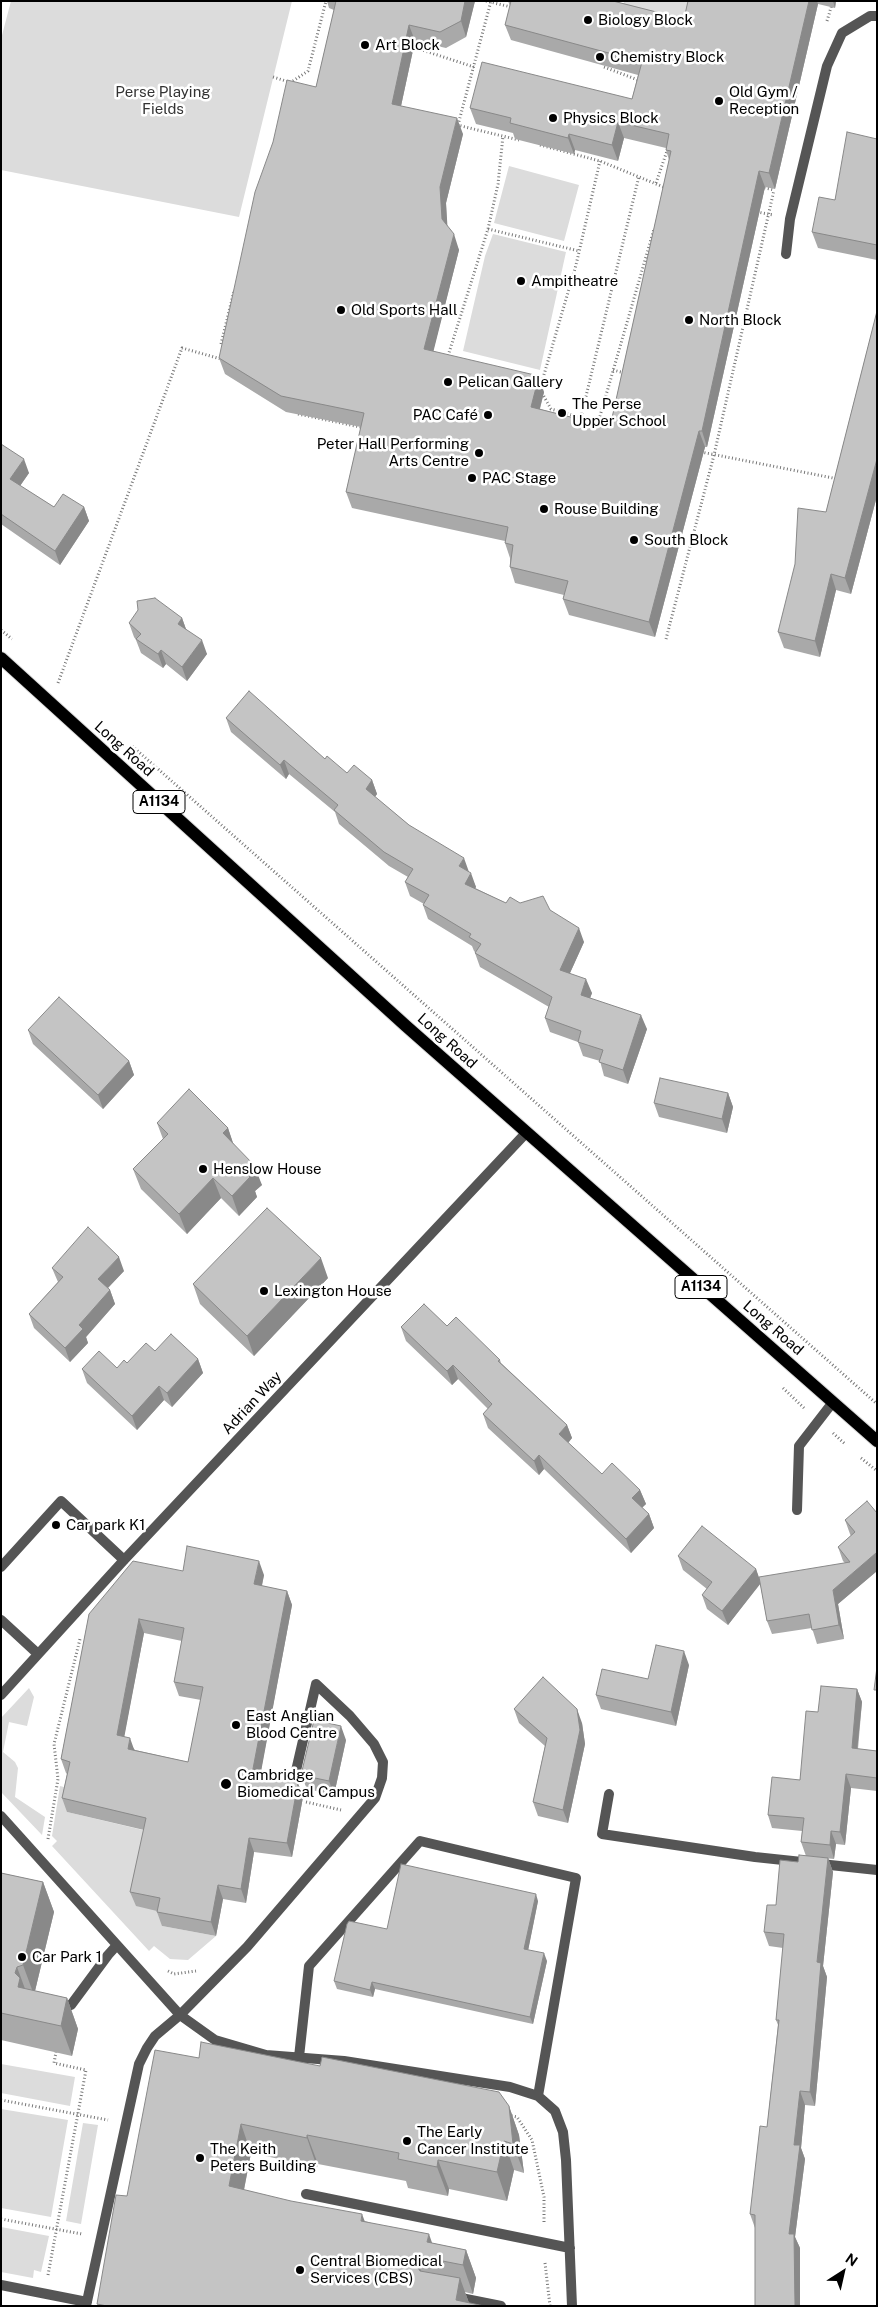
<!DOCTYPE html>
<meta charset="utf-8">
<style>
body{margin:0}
#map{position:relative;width:878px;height:2307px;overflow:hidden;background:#fff;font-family:"Public Sans",sans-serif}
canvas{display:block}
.frame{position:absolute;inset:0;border:2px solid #000;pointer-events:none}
.north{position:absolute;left:818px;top:2247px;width:50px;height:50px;-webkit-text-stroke:4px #fff;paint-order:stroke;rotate:35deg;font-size:14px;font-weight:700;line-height:20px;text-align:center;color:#000}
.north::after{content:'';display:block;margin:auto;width:18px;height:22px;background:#000;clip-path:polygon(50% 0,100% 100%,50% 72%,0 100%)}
</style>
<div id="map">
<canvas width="878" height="2307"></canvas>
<div class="frame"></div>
<div class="north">N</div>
</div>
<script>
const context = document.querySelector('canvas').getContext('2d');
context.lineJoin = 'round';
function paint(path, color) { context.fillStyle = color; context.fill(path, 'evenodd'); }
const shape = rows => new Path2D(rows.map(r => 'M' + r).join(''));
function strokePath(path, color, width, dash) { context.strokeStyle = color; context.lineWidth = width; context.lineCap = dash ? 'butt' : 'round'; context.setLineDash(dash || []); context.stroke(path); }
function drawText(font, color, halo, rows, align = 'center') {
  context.font = font + ' "Public Sans",sans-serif'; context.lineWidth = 5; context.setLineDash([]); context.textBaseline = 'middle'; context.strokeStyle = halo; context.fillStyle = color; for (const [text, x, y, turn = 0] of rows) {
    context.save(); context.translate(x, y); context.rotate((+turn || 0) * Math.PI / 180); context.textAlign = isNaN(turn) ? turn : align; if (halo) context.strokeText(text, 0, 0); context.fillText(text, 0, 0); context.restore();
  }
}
paint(shape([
 [11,1,292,1,239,217,1,170,1,39],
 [624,1,690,1,683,30,622,15],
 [509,166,579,185,564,241,494,223],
 [493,234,566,252,540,370,463,351,485,256],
 [29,1688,34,1697,27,1726,9,1722,3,1752,15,1762,18,1768,15,1797,45,1817,42,1835,1,1792,1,1718],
 [60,1786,72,1789,67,1812,151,1832,165,1912,162,1926,216,1936,188,1960,170,1959,154,1946,149,1951,52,1846,57,1841,52,1836],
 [1,2064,75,2077,70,2106,1,2093],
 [1,2109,68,2120,51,2217,1,2208],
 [83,2123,98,2125,81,2224,66,2221],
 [1,2227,49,2236,41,2272,34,2270,33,2278,1,2272]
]), '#dcdcdc');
const primary = shape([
 [1,658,406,1026,877,1441]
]);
strokePath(primary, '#dbdbdb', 14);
strokePath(shape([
 [486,1,511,7],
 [827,21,833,1],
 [410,46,474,67],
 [604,67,638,80],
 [273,77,289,82],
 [290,83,308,71,326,1],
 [457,125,519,140],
 [458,125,491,1],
 [540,145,600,161,666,188],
 [656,183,668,148],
 [761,187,774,190],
 [757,212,773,215],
 [488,229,579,251],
 [221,344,234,291],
 [447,359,488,229,498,184,503,136],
 [613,370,625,373],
 [541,385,576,265,600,161],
 [542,393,551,409,614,427],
 [298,414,365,428],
 [581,417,639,176],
 [598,423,654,229],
 [701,452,833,478],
 [1,630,12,639],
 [666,639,714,455,774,190],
 [58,683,182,348,221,359],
 [132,746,877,1404],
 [783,1388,804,1408],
 [833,1433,845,1444],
 [861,1458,877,1471],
 [306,1802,341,1810],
 [48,1839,58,1779,54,1744,80,1639],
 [168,1971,174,1974,196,1971],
 [1,2100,108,2120],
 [508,2115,517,2117,532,2140,544,2197,544,2224],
 [1,2219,82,2234],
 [545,2263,550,2306],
 [48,2275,86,2070,54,2063,56,2052]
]), '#777', 3, [1, 2.5]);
strokePath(shape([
 [786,254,790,219,827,66,842,33,870,16,877,16],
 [797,1510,799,1446,833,1402],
 [1,1567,61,1501,124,1560],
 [1,1620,38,1654],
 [1,1695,124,1560,526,1133],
 [609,1794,602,1834,755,1857,877,1870],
 [1,1816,180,2015,215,2040,266,2055,344,2061,510,2087,538,2096,555,2111,563,2132,566,2160,572,2306],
 [56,2007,71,2005,108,1955,117,1945],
 [299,2057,309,1966,420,1841,576,1878,538,2096],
 [306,2194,570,2248],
 [1,2285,87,2302],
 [456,2297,501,2306],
 [86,2306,139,2064,147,2048,155,2036,180,2015,247,1947,375,1798,382,1778,383,1762,374,1744,350,1716,316,1684,292,1788]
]), '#555', 10);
strokePath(primary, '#000', 12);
paint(shape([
 [327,1,475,1,466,37,446,48,415,41,401,106,463,134,446,203,447,226,459,250,433,351,544,392,540,409,610,427,669,160,666,150,666,148,624,138,618,161,575,150,574,154,515,139,513,133,476,124,470,108,632,99,638,75,511,40,505,25,510,6,508,1,613,1,684,19,688,1,836,1,835,8,818,4,775,189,765,187,707,447,705,447,655,637,569,615,563,599,564,595,515,583,510,567,510,558,505,543,505,541,352,508,346,492,361,427,286,412,225,374,219,358,316,87,334,10,329,8],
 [877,139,877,260,818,248,812,232],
 [877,311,877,496,851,594,836,590,820,657,784,648,778,632,826,512],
 [1,444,29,473,20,486,54,507,84,507,89,521,60,565,1,524],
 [182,618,186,629,207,654,187,681,166,664,163,668,141,653,136,640,134,637,129,623],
 [226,718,325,759,347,773,372,780,377,794,375,797,409,825,469,872,476,887,475,888,506,903,520,903,550,910,584,942,570,973,592,993,590,998,647,1029,628,1084,604,1076,600,1061,583,1056,578,1042,550,1032,545,1018,549,1007,480,967,475,953,475,952,474,951,472,946,428,919,423,905,424,904,410,896,405,882,408,877,389,866,339,824,335,812,289,774,286,779,231,732],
 [28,1030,129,1061,134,1075,103,1109,33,1044],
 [728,1093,733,1107,727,1133,659,1117,654,1103],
 [157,1123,228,1128,233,1143,262,1185,255,1191,257,1197,239,1216,221,1198,187,1234,141,1189,133,1169,163,1139],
 [52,1268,124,1271,108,1288,110,1290,115,1304,86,1337,88,1343,70,1362,34,1328,29,1314,58,1282],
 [328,1278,254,1356,200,1304,193,1284],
 [447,1326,500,1360,501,1363,567,1425,572,1438,568,1443,602,1474,640,1490,646,1504,642,1508,649,1514,654,1528,631,1553,544,1469,539,1475,488,1428,483,1414,488,1409,458,1379,452,1385,406,1341,401,1327],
 [155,1351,198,1359,203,1373,172,1407,164,1400,137,1430,87,1383,82,1369,117,1368,127,1363],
 [877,1513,877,1571,838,1604,844,1639,817,1644,812,1628,772,1634,767,1621,760,1583,728,1625,707,1609,702,1595,707,1589,683,1570,678,1556,756,1569,759,1579,845,1563,843,1561,838,1547,851,1536,850,1534,845,1520],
 [183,1571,264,1575,262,1586,287,1591,292,1605,260,1775,298,1783,303,1797,292,1857,254,1852,246,1903,223,1899,216,1936,162,1926,157,1912,157,1911,136,1906,130,1892,144,1830,67,1812,62,1798,67,1774,66,1773,61,1759,89,1614],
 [144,1633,182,1641,174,1682,179,1696,201,1700,188,1762,135,1750,124,1736],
 [689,1665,676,1726,601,1709,596,1695,648,1679],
 [857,1689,862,1702,858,1749,877,1751,877,1791,851,1788,845,1845,836,1844,834,1859,806,1856,801,1842,802,1831,772,1828,768,1815,800,1780,818,1712],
 [514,1709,582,1723,585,1744,568,1823,538,1816,533,1802,545,1746,519,1723],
 [346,1740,334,1795,307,1789,301,1775],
 [828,1858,833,1872,823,1966,827,1977,815,2106,805,2105,801,2148,805,2159,795,2237,800,2248,755,2228,750,2214,767,2127,778,2025,776,2020,783,1948,769,1946,764,1932,776,1905,798,1862],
 [1,1873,43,1882,54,1912,35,1991,67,1998,78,2029,72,2056,1,2040],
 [538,1901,528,1950,547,1961,533,2024,375,1989,373,1997,337,1989,334,1981,387,1929],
 [199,2058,509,2106,519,2135,524,2173,514,2170,507,2201,449,2189,448,2196,408,2188,406,2181,318,2164,317,2167,251,2153,244,2190,365,2221,432,2243,466,2250,476,2278,473,2294,465,2292,469,2303,483,2306,98,2306,97,2304,127,2196]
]), '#a9a9a9');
paint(shape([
 [465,1,475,1,466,37,461,21],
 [809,1,817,1,818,4,775,189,769,173],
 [833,1,836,1,835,8],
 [409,25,415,41,398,120,392,104],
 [457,118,463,134,446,203,448,235,442,219,440,187],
 [618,122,624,138,618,161,612,145],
 [569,134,575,150,574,154,568,138],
 [759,171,765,187,707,447,702,431],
 [454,234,459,250,430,365,424,349],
 [539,376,544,392,536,423,531,407],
 [699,431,705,447,655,637,649,622],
 [24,459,29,473,15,493,10,479],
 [877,459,877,496,851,594,845,578],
 [84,507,89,521,60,565,55,551],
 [831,574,836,590,820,657,815,641],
 [182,618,187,632,178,624],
 [202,640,207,654,187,681,182,667],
 [161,650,166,664,163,668,158,654],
 [284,760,289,774,286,779,280,765],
 [372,780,377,794,371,802,366,789],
 [464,858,469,872,459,866],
 [471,873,476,887,470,898,465,884],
 [579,928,584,942,565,984,560,970],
 [586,979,592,993,586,1009,581,995],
 [641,1015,647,1029,628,1084,623,1070],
 [129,1061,134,1075,103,1109,98,1095],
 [728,1093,733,1107,727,1133,722,1119],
 [228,1128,235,1149,223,1133],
 [254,1165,262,1185,255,1191,257,1197,239,1216,232,1196,246,1173],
 [213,1178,221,1198,187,1234,179,1214],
 [119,1257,124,1271,103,1293,98,1279],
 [321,1258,328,1278,254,1356,247,1336],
 [110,1290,115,1304,86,1337,88,1343,70,1362,65,1348,79,1325],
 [198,1359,203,1373,172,1407,167,1393],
 [453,1365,458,1379,452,1385,447,1371],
 [159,1386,164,1400,137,1430,132,1416],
 [567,1425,572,1438,564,1448,559,1434],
 [539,1455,544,1469,539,1475,534,1461],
 [640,1490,646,1504,637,1512,632,1498],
 [649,1514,654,1528,631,1553,626,1539],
 [876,1553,877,1571,838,1604,844,1639,839,1625,833,1590],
 [259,1561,264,1575,259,1598,254,1584],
 [756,1569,761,1583,728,1625,722,1611],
 [287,1591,292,1605,258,1788,252,1774],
 [139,1619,144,1633,122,1749,117,1735],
 [684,1651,689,1665,676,1726,671,1712],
 [857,1689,862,1702,856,1761,852,1748],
 [577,1709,582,1723,585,1744,568,1823,563,1810],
 [341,1726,346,1740,334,1795,329,1781],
 [130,1738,135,1752,128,1749],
 [846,1774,851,1788,845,1845,840,1832],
 [298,1783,303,1797,292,1857,287,1843],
 [831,1831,836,1844,834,1859,830,1845],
 [249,1838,254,1852,246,1903,241,1889],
 [828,1858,833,1872,823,1966,827,1977,815,2106,810,2092,817,1962],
 [43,1882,54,1912,34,1995,23,1965],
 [218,1885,223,1899,216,1936,211,1922],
 [536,1894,538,1901,527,1956,524,1949],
 [544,1953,547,1961,533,2024,530,2017],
 [17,1967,28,1997,18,1987,15,1973],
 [372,1982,375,1989,373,1997,370,1990],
 [67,1998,78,2029,72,2056,61,2026],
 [800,2091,805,2105,801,2148,805,2159,795,2237,800,2248,800,2306,795,2306,789,2234,794,2145],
 [509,2106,519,2135,524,2173,513,2144],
 [241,2124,251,2153,239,2215,229,2186],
 [307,2135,318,2164,317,2167,307,2138],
 [504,2141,514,2170,507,2201,497,2172],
 [438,2160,449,2189,448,2196,437,2167],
 [362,2214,373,2243,361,2221],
 [429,2234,438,2260,427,2242],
 [466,2250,476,2278,473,2294,463,2265],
 [417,2259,427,2288,415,2263],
 [460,2278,470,2306,456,2300]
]), '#898989');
const building = shape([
 [336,1,465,1,461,21,440,32,409,25,392,104,457,118,440,187,442,219,454,234,424,349,539,376,531,407,610,427,671,151,666,150,669,134,618,122,612,145,569,134,568,138,510,123,511,118,470,108,482,62,632,99,642,62,505,25,511,1,613,1,684,19,688,1,809,1,769,173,759,171,702,431,699,431,649,622,563,599,568,581,510,567,513,545,505,543,508,527,346,492,364,413,281,396,219,358,255,192,273,142,287,80,316,87,336,1],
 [847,132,877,139,877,245,812,232,819,197,835,200,847,132],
 [877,311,877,459,845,578,831,574,815,641,778,632,795,564,798,508,826,512,877,311],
 [1,444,24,459,10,479,54,507,63,494,84,507,55,551,1,514,1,444],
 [155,598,182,618,178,624,202,640,182,667,161,650,158,654,136,639,141,634,129,623,138,610,137,601,155,598],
 [249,691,325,759,327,756,347,773,354,765,372,780,366,789,409,825,464,858,459,866,471,873,465,884,506,903,510,897,520,903,543,896,550,910,579,928,560,970,586,979,581,995,641,1015,623,1070,599,1062,603,1050,578,1042,581,1031,545,1018,552,997,475,953,481,944,469,937,471,934,423,905,429,895,405,882,413,869,384,852,334,810,338,805,284,760,280,765,226,718,249,691],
 [59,997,129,1061,98,1095,28,1030,59,997],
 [660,1078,728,1093,722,1119,654,1103,660,1078],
 [189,1089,228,1128,223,1133,254,1165,246,1173,250,1177,232,1196,213,1178,179,1214,133,1169,168,1134,157,1123,189,1089],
 [267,1208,321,1258,247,1336,193,1284,267,1208],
 [88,1227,119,1257,98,1279,110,1290,79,1325,83,1329,65,1348,29,1314,63,1277,52,1268,88,1227],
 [424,1304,447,1326,456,1317,500,1360,498,1361,567,1425,559,1434,602,1474,612,1463,640,1490,632,1498,649,1514,626,1539,539,1455,534,1461,483,1414,492,1404,453,1365,447,1371,401,1327,424,1304],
 [171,1334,198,1359,167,1393,159,1386,132,1416,82,1369,99,1351,117,1368,124,1360,127,1363,146,1343,155,1351,171,1334],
 [867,1501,877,1513,877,1554,876,1553,833,1590,839,1625,812,1630,809,1614,767,1621,759,1577,850,1562,838,1547,855,1532,845,1520,867,1501],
 [702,1526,756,1569,722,1611,702,1595,712,1582,678,1556,702,1526],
 [187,1546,259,1561,254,1584,287,1591,252,1774,298,1783,287,1843,249,1838,241,1889,218,1885,211,1922,157,1912,160,1898,130,1892,146,1818,62,1798,70,1762,61,1759,89,1614,133,1561,183,1571,187,1546],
 [139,1619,184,1628,174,1682,203,1687,188,1762,128,1749,130,1738,117,1735,139,1619],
 [656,1645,684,1651,671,1712,596,1695,602,1669,648,1679,656,1645],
 [877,1667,877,1690,874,1690,877,1667],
 [543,1677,577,1709,580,1730,563,1810,533,1802,547,1738,514,1709,543,1677],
 [821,1686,857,1689,852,1748,877,1751,877,1778,846,1774,840,1832,831,1831,830,1845,801,1842,804,1818,768,1815,772,1777,800,1780,806,1711,818,1712,821,1686],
 [314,1720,341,1726,329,1781,301,1775,314,1720],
 [799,1855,828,1858,817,1962,821,1963,810,2092,800,2091,794,2145,800,2145,789,2234,794,2234,795,2306,755,2306,755,2215,750,2214,760,2126,767,2127,779,2020,776,2020,784,1934,764,1932,767,1905,776,1905,780,1860,798,1862,799,1855],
 [401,1864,536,1894,524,1949,544,1953,530,2017,372,1982,370,1990,334,1981,347,1924,349,1921,387,1929,401,1864],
 [1,1873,43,1882,23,1965,17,1967,15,1973,20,1978,18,1987,67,1998,61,2026,1,2013,1,1873],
 [201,2042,320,2066,322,2057,499,2092,509,2106,513,2144,504,2141,497,2172,438,2160,437,2167,398,2159,399,2153,307,2135,307,2138,241,2124,229,2186,291,2201,362,2214,361,2221,429,2234,427,2242,466,2250,463,2265,422,2257,417,2259,415,2263,420,2271,460,2278,456,2300,484,2306,107,2306,97,2304,116,2195,127,2196,155,2050,199,2058,201,2042]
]);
paint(building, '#c4c4c4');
strokePath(building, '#898989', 1);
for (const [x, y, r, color] of [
 [588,20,5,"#000"],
 [365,45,5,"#000"],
 [600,57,5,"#000"],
 [719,101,5,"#000"],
 [553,118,5,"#000"],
 [521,281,5,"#000"],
 [341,310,5,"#000"],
 [689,320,5,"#000"],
 [448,382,5,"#000"],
 [562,413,5,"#000"],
 [488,415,5,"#000"],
 [479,453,5,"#000"],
 [472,478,5,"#000"],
 [544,509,5,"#000"],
 [634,540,5,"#000"],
 [203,1169,5,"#000"],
 [264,1291,5,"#000"],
 [56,1525,5,"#000"],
 [236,1725,5,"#000"],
 [226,1784,6,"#000"],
 [22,1957,5,"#000"],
 [407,2141,5,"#000"],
 [200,2158,5,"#000"],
 [300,2270,5,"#000"]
]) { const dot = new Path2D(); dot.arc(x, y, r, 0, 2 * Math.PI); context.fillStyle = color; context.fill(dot); strokePath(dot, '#fff', 2); }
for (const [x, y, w] of [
 [159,802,52],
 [701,1287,52]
]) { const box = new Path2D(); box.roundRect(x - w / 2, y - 11.5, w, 23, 4); context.fillStyle = '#fff'; context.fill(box); strokePath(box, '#000', 1); }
drawText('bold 14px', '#000', null, [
 ["A1134",159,802],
 ["A1134",701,1287]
]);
drawText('15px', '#000', '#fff', [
 ["Biology Block",598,20],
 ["Art Block",375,45],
 ["Chemistry Block",610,57],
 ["Old Gym /",729,92],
 ["Reception",729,109],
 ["Physics Block",563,118],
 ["Ampitheatre",531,281],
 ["Old Sports Hall",351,310],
 ["North Block",699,320],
 ["Pelican Gallery",458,382],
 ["The Perse",572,404],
 ["Upper School",572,421],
 ["PAC Café",478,415,"right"],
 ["Peter Hall Performing",469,444,"right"],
 ["Arts Centre",469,461,"right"],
 ["PAC Stage",482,478],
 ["Rouse Building",554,509],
 ["South Block",644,540],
 ["Henslow House",213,1169],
 ["Lexington House",274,1291],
 ["Car park K1",66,1525],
 ["East Anglian",246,1716],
 ["Blood Centre",246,1733],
 ["Cambridge",237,1775],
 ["Biomedical Campus",237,1792],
 ["Car Park 1",32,1957],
 ["The Early",417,2132],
 ["Cancer Institute",417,2149],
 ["The Keith",210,2149],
 ["Peters Building",210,2166],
 ["Central Biomedical",310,2261],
 ["Services (CBS)",310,2278]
], 'left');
drawText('15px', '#333', '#fff', [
 ["Perse Playing",163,92],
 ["Fields",163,109]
]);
drawText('15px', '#000', '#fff', [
 ["Long Road",124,749,42],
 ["Long Road",447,1041,42],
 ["Long Road",773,1328,41],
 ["Adrian Way",252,1403,-47]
]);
</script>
